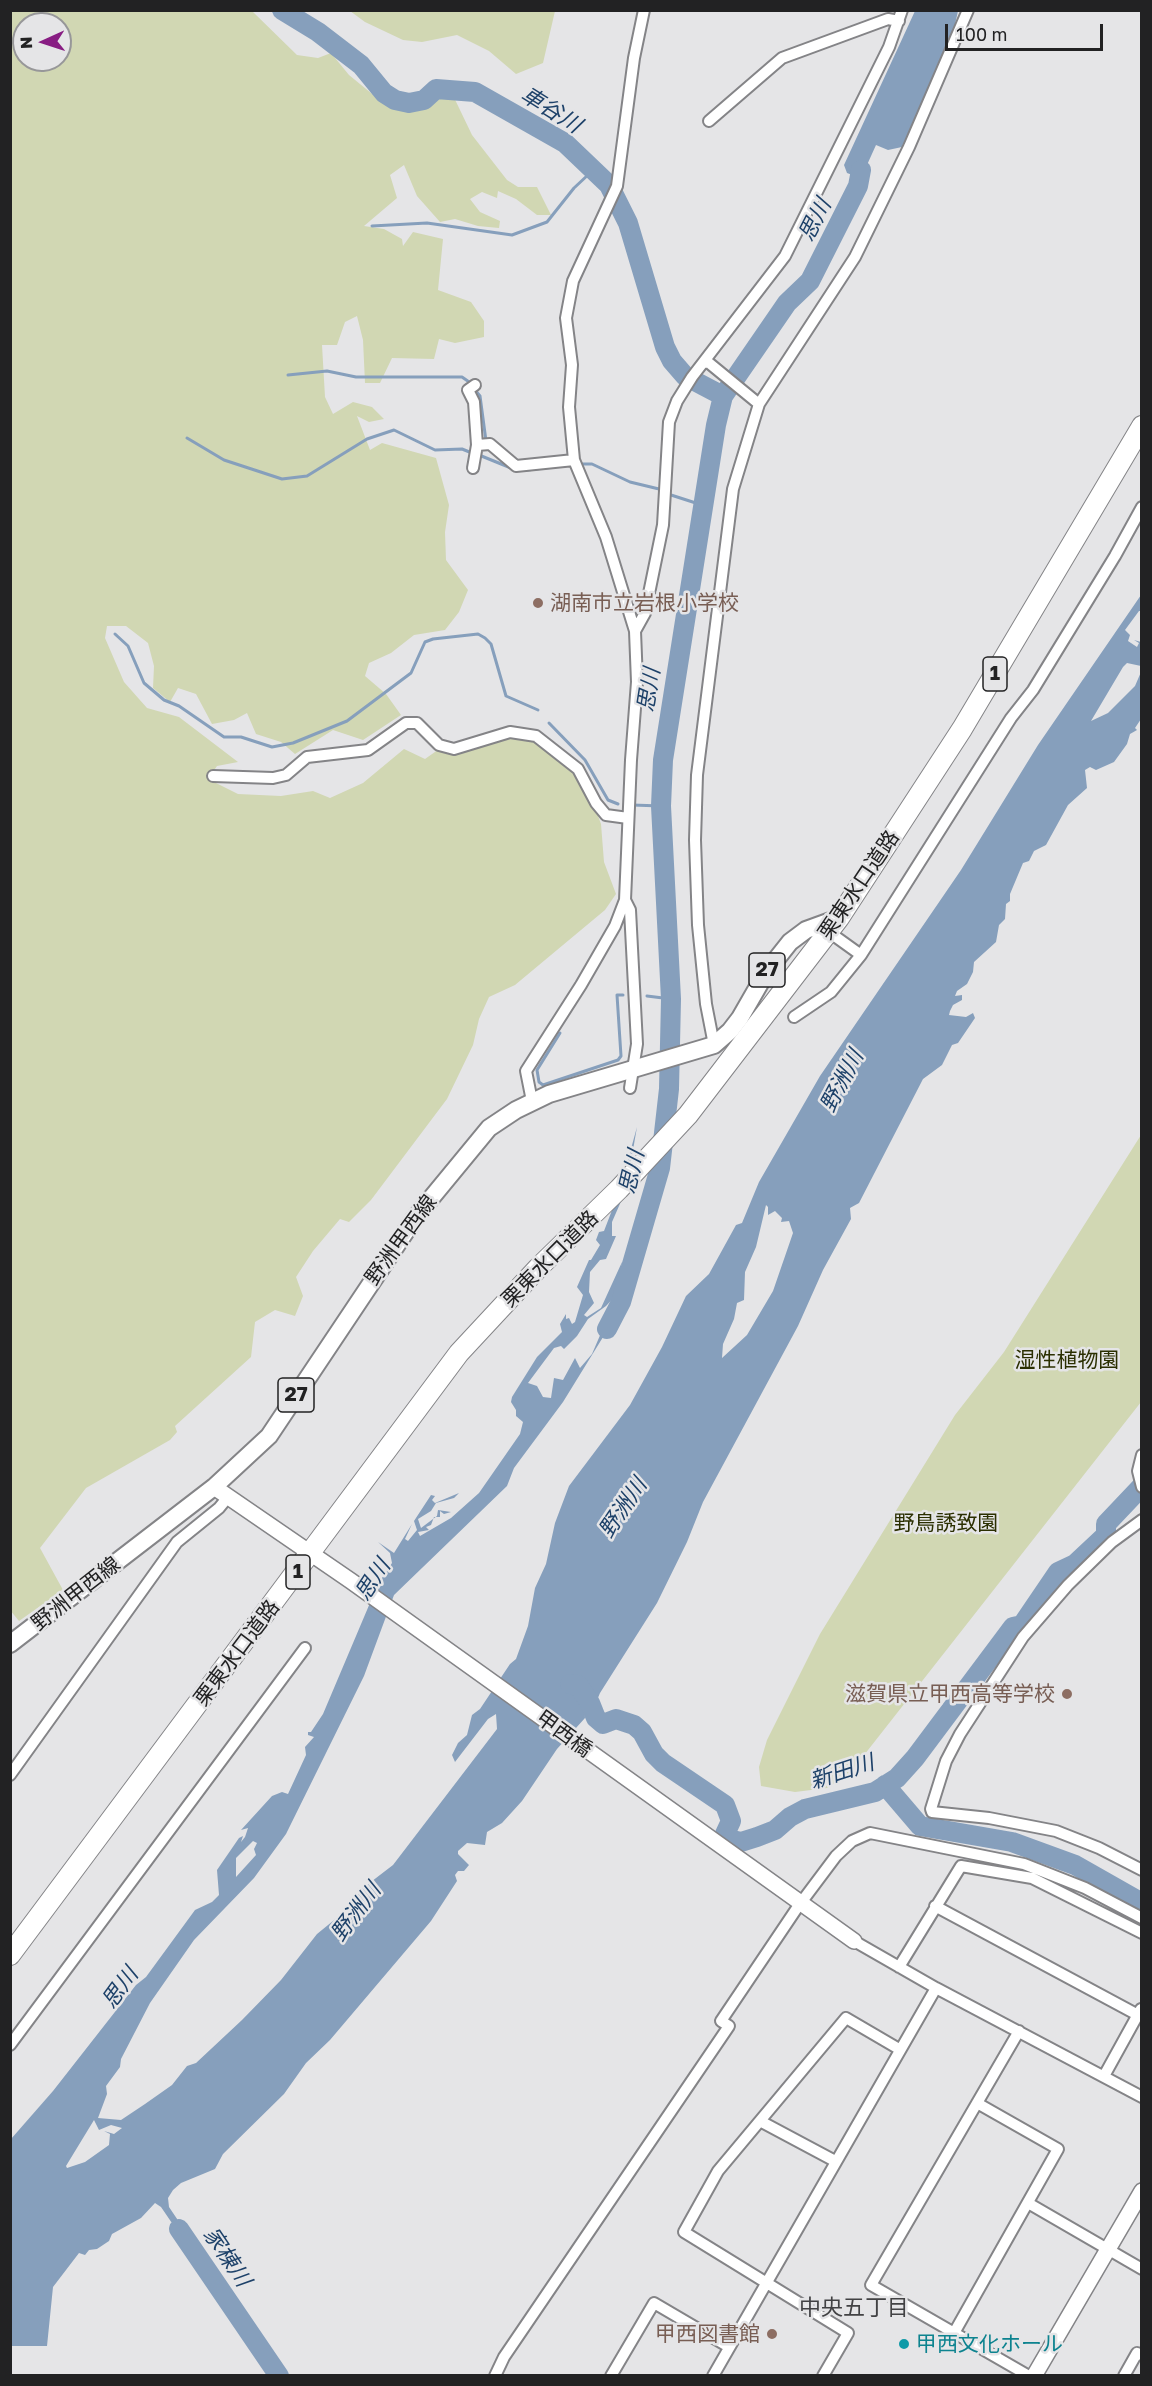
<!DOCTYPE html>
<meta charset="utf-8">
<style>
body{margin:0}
#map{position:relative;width:1152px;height:2386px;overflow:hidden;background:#e5e5e7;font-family:"Golos Text",sans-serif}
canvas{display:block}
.frame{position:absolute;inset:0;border:12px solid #222223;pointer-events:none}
.north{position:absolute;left:12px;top:12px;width:60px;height:60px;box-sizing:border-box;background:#e5e5e7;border:2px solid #979799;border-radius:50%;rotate:267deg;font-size:16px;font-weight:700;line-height:24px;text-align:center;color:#222223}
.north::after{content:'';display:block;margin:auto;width:21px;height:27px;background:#881d83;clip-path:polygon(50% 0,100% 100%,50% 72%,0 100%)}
.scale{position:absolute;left:945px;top:24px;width:158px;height:27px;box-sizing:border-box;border:3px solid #222223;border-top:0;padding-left:8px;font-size:18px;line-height:21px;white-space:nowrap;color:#222223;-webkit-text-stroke:4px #e5e5e7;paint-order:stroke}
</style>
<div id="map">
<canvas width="1152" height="2386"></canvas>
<div class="frame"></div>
<div class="north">N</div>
<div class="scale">100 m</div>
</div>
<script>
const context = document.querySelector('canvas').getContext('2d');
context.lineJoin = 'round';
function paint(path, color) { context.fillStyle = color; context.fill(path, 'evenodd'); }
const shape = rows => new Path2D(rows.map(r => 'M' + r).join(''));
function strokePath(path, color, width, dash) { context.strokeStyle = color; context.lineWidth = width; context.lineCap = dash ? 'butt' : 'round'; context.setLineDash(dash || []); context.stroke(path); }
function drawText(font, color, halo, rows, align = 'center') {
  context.font = font + ' "Golos Text","Noto Sans JP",sans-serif'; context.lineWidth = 5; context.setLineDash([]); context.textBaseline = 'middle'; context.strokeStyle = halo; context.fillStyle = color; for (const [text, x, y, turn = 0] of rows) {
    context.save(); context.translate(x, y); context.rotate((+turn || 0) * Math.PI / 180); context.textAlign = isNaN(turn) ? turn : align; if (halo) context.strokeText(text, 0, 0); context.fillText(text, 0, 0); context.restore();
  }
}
paint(shape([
 [10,11,252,11,297,55,318,58,331,53,349,75,382,102,403,108,448,85,472,135,507,180,518,187,537,187,551,215,537,215,516,199,498,191,497,198,482,192,470,199,480,212,500,221,499,228,478,226,455,219,440,222,417,196,404,165,390,175,397,198,364,226,384,229,402,239,403,246,413,232,443,239,438,290,471,302,484,321,484,337,455,343,439,339,434,359,392,358,380,383,365,383,363,340,357,316,345,322,337,345,322,345,325,397,333,414,353,402,372,407,384,419,369,422,357,416,370,450,382,443,436,458,449,505,445,532,446,560,468,590,459,612,445,630,414,635,391,653,369,663,365,676,386,694,401,715,363,740,333,730,295,754,281,742,256,734,247,713,234,720,212,724,196,694,178,688,170,702,153,688,154,666,148,643,126,626,107,626,105,638,124,682,147,708,179,717,238,762,217,766,208,779,238,794,281,796,313,791,330,798,363,783,404,749,425,759,442,747,538,736,564,754,587,786,601,824,604,862,616,894,605,910,515,985,489,997,479,1019,473,1045,447,1099,371,1200,349,1222,340,1219,313,1251,296,1277,303,1296,295,1316,275,1310,255,1322,251,1357,175,1426,177,1432,170,1440,86,1488,40,1548,63,1590,19,1621,10,1610],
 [24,24,60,24,60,60,24,60],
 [350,11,555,11,543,63,516,74,489,51,457,35,422,42,403,40,365,22],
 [1141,1135,1141,1402,850,1773,827,1788,795,1792,761,1786,759,1767,767,1740,820,1634,955,1415,1004,1352]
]), '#d1d7b3');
paint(shape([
 [915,11,958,11,954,29,907,140,902,147,888,150,876,145,862,176,861,187,854,197,855,176,847,173,844,165],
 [1141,595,1141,611,1139,611,1125,630,1130,635,1128,641,1137,647,1139,643,1134,640,1141,642,1141,666,1127,663,1123,667,1091,721,1108,713,1135,686,1141,672,1141,719,1135,728,1137,730,1130,734,1127,744,1114,762,1096,770,1090,767,1085,770,1087,788,1068,805,1046,845,1034,851,1029,861,1023,863,1010,894,1010,901,1006,904,1005,919,999,925,996,942,974,962,973,972,967,984,957,991,955,996,962,995,962,1000,953,1005,950,1011,949,1015,966,1017,973,1013,975,1018,958,1043,952,1045,942,1065,923,1079,859,1203,850,1208,851,1219,823,1270,798,1326,703,1502,687,1542,657,1603,600,1693,595,1705,600,1715,623,1712,624,1715,602,1719,589,1698,584,1699,585,1718,557,1749,522,1801,502,1823,487,1832,485,1845,467,1843,458,1851,458,1854,469,1865,464,1871,458,1871,455,1875,457,1881,431,1921,330,2040,306,2063,284,2094,223,2154,215,2169,181,2183,173,2190,168,2198,169,2207,196,2247,191,2251,161,2207,155,2203,141,2218,112,2234,109,2241,97,2249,89,2250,85,2255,79,2253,53,2287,47,2346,11,2346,11,2139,53,2091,136,1985,146,1977,195,1910,212,1902,219,1895,217,1870,239,1838,243,1836,241,1842,245,1837,248,1828,241,1830,272,1796,282,1792,288,1794,306,1755,305,1747,314,1737,308,1735,308,1732,311,1732,323,1714,378,1584,392,1563,390,1553,378,1542,394,1553,412,1524,405,1539,408,1541,417,1530,414,1521,431,1495,435,1496,432,1500,435,1503,459,1493,454,1498,436,1503,431,1511,418,1519,421,1528,437,1516,438,1510,451,1512,444,1514,440,1511,440,1517,434,1517,431,1525,426,1527,429,1530,418,1532,420,1536,451,1518,479,1493,520,1434,523,1422,516,1416,516,1410,511,1402,512,1397,537,1357,562,1332,560,1324,566,1314,566,1319,569,1318,572,1324,575,1322,583,1295,577,1287,589,1260,591,1260,600,1245,596,1240,599,1232,604,1231,619,1192,637,1127,626,1190,612,1222,612,1236,616,1236,606,1259,600,1260,590,1272,589,1292,594,1303,584,1315,587,1317,601,1308,622,1262,621,1271,628,1268,621,1278,623,1288,606,1306,588,1319,577,1336,564,1349,561,1346,554,1348,528,1383,537,1386,543,1397,551,1398,554,1378,563,1380,575,1358,580,1368,592,1354,607,1319,615,1314,618,1304,616,1316,563,1402,514,1468,507,1486,394,1595,364,1676,286,1834,254,1878,194,1940,150,2003,121,2059,120,2067,106,2086,107,2094,98,2118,121,2120,145,2104,172,2085,187,2066,196,2063,242,2020,281,1980,317,1934,344,1912,363,1888,393,1865,497,1729,496,1714,488,1719,455,1762,452,1755,458,1743,467,1735,472,1715,480,1709,510,1664,516,1659,528,1626,535,1588,546,1564,555,1523,569,1486,630,1405,662,1347,686,1296,709,1274,736,1225,742,1223,759,1182,820,1076,961,870,1038,745],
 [766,1205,768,1207,768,1215,775,1211,782,1218,781,1222,789,1221,793,1233,773,1291,747,1335,722,1358,723,1344,734,1319,737,1303,744,1300,745,1272,756,1247],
 [253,1841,257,1843,254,1849,256,1855,236,1877,236,1858],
 [94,2120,99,2130,111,2125,122,2128,114,2134,104,2131,110,2134,109,2145,85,2162,67,2168,66,2166]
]), '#869fbc');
strokePath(shape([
 [372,226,427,223,512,235,547,222,574,188,589,174,596,172],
 [288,375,327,371,356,377,462,377,472,384],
 [475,390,480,396,486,441],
 [187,438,224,460,282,479,307,476,367,439,394,430,435,450,462,449,472,453],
 [479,455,511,468],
 [581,464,592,464,630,482,659,489],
 [527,470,562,466],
 [671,495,702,505],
 [115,634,128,646,144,683,164,700,179,706,224,737,241,737,272,747,293,743,347,721,411,673,425,642,433,639,478,634,485,638,491,644,506,696,538,710],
 [549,723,585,760,608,800,618,804],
 [632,805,661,806],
 [647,996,671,999],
 [560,1033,537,1070,539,1082,543,1085,618,1060,621,1056,617,995,623,995]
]), '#869fbc', 3);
strokePath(shape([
 [282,10,318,32,361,65,384,93,395,100,409,103,424,100,436,89,475,92,565,143,609,185,628,223,665,347,672,361,685,376,723,396],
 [607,1329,621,1302,660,1168,669,1089,671,999,661,806,663,760,716,425,723,396,787,303,810,281,858,186,861,170],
 [570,1684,578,1685,590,1703,596,1718,603,1724,616,1719,634,1725,642,1732,654,1754,663,1763,725,1805,731,1821,725,1834,728,1839,741,1842,757,1837,775,1830,790,1817,805,1809,875,1792,897,1778,915,1758,1013,1627,1022,1625,1058,1572,1075,1564,1106,1535,1106,1524,1142,1486],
 [885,1785,920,1826,1012,1842,1075,1865,1142,1903],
 [179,2229,279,2376]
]), '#869fbc', 20);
const street = shape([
 [709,121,782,58,888,19,899,21],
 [704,362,709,363,759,404],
 [475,385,468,390,474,402,477,445,490,444,516,466,574,460],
 [473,468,477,445],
 [635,631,645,613,663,525,669,422,677,401,692,377,785,256,889,47,902,10],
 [213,776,273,778,286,775,307,757,368,750,406,723,417,723,439,745,454,749,510,732,536,736,578,769,596,803,606,815,628,818],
 [625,900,630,910,637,1044,630,1088],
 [829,932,861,955],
 [794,1017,831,992,861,955,1011,718,1033,690,1115,556,1142,507],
 [714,1045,706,1004,698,925,695,840,697,775,733,489,759,404,855,257,909,147,968,10],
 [532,1101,526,1071,581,985,615,926,625,900,631,760,637,682,635,631,606,537,574,460,569,407,572,365,566,318,573,281,617,186,634,58,644,10],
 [1142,1455,1138,1471,1142,1487],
 [1142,1520,1112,1542,1068,1585,1023,1637,960,1734,946,1761,931,1809,932,1812,989,1818,1056,1831,1099,1848,1142,1870],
 [10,1775,177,1542,219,1508,228,1497],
 [935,1906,1138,2015],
 [854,1941,936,1988,1142,2097],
 [899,1967,961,1866,1032,1878,1142,1933],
 [1019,2031,871,2285,1029,2376],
 [10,2045,305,1648],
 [1104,2076,1141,2009],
 [760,2121,835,2161],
 [1028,2203,1142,2269],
 [954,2333,1058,2149,977,2103],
 [495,2376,504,2357,729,2026,721,2021,797,1908,836,1856,852,1841,870,1833,1024,1864,1085,1888,1142,1918],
 [611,2376,654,2303,729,2347],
 [713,2376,936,1988],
 [823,2376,848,2333,684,2232,718,2171,846,2018,899,2049],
 [1124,2376,1137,2353,1142,2355]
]);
const secondary = shape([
 [214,1487,351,1581,854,1941],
 [1034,2376,1142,2191]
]);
const primary = shape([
 [10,1644,214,1487,269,1436,414,1219,489,1128,516,1110,549,1094,714,1045,730,1031,740,1018,767,971,790,942,806,930,839,918]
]);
const highway = shape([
 [10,1955,459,1353,538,1268,619,1189,688,1115,839,918,962,729,1142,426]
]);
strokePath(street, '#848487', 14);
strokePath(secondary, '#848487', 18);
strokePath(primary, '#848487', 20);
strokePath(highway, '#848487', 22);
strokePath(street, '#fff', 10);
strokePath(secondary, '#fff', 15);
strokePath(primary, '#fff', 16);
strokePath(highway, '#fff', 20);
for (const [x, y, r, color] of [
 [538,603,6,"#8d6e63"],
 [1067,1694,6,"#8d6e63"],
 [772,2334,6,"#8d6e63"],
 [904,2344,6,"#0f9aa8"]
]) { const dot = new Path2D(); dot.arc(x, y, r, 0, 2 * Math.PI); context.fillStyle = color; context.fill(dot); strokePath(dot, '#e5e5e7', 2); }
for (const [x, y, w] of [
 [995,674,24],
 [767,970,36],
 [296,1395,36],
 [298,1572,24]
]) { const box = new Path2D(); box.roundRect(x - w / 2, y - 17, w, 34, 4.5); context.fillStyle = '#e5e5e7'; context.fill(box); strokePath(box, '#222223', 1.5); }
drawText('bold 20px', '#222223', null, [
 ["1",995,674],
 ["27",767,970],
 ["27",296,1395],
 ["1",298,1572]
]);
drawText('21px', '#785e54', '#e5e5e7', [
 ["湖南市立岩根小学校",550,603,"left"],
 ["滋賀県立甲西高等学校",1055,1694],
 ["甲西図書館",760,2334]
], 'right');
drawText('21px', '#222223', '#e5e5e7', [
 ["栗東水口道路",859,885,-56],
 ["野洲甲西線",401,1240,-54],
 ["栗東水口道路",550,1259,-45],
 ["野洲甲西線",76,1594,-38],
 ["栗東水口道路",237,1653,-53],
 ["甲西橋",564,1734,36]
]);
drawText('21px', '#2b2f01', '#e5e5e7', [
 ["湿性植物園",1067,1360],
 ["野鳥誘致園",946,1523]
]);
drawText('21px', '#0d838f', '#e5e5e7', [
 ["甲西文化ホール",916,2344]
], 'left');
drawText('italic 22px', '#1d4169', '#e5e5e7', [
 ["車谷川",551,110,32],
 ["思川",815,220,-63],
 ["思川",649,690,-81],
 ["野洲川",842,1081,-62],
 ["思川",632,1172,-77],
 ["野洲川",623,1508,-56],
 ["思川",373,1580,-57],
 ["新田川",842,1772,-18],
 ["野洲川",356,1912,-53],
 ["思川",120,1988,-54],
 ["家棟川",227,2257,56]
]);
drawText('22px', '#424244', '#e5e5e7', [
 ["中央五丁目",854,2308]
]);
</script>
